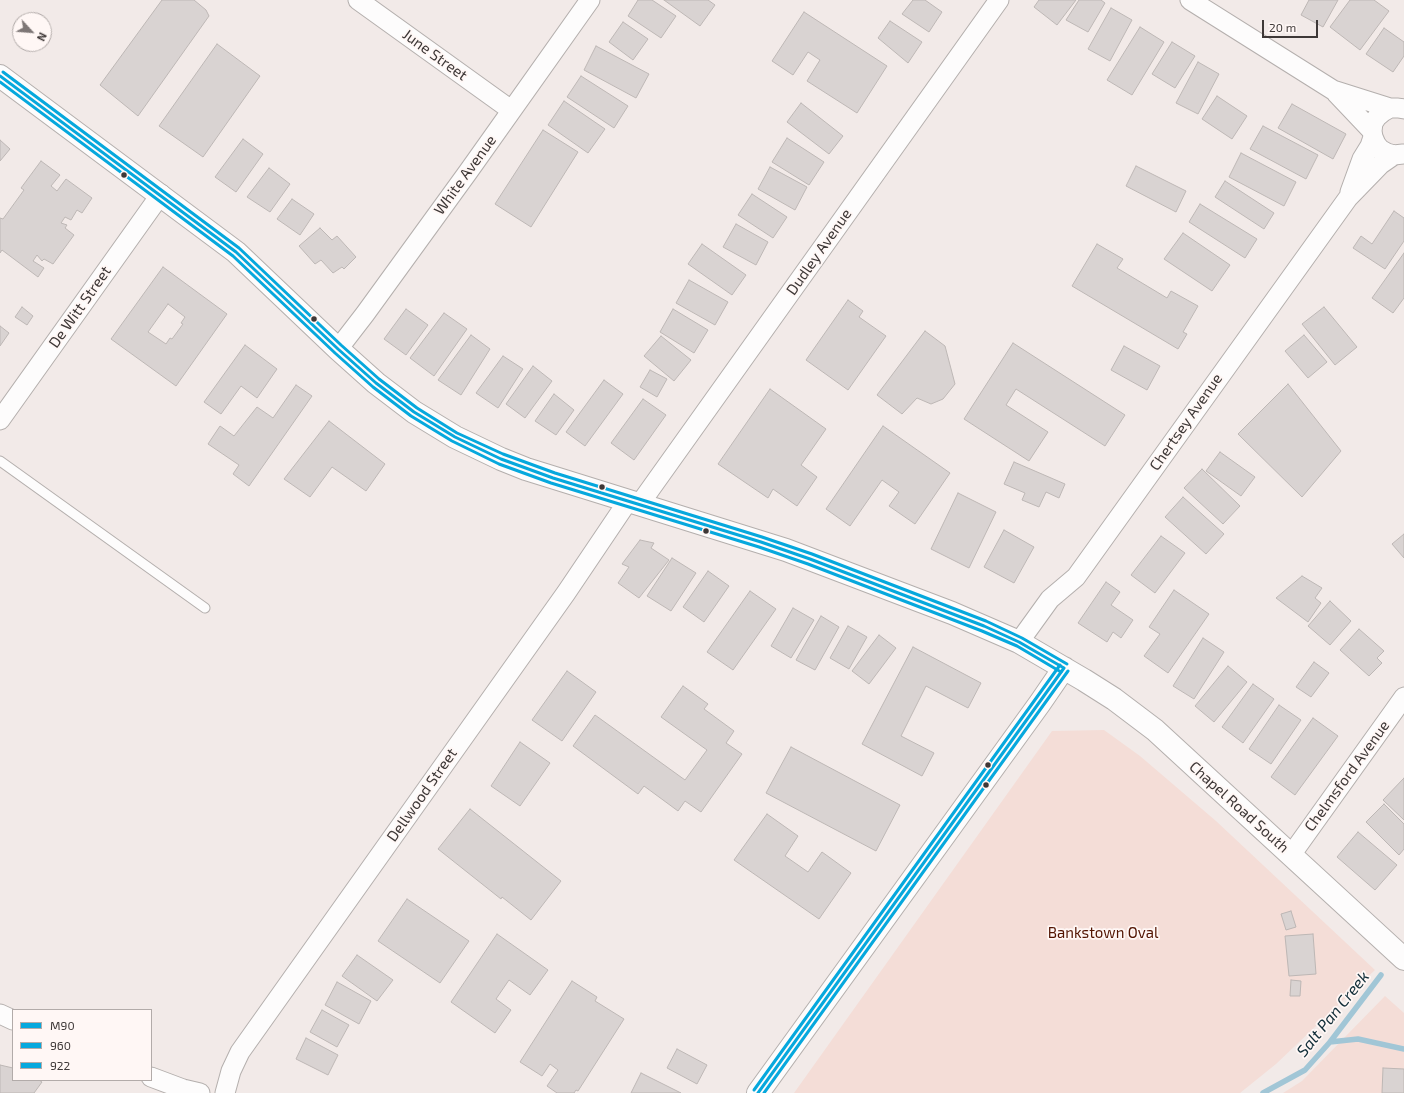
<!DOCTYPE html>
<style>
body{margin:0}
#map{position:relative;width:1404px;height:1093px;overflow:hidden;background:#f2eae8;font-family:"Exo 2",sans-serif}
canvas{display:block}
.legend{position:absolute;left:12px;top:1009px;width:140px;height:72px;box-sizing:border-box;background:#fff7f5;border:1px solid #b2aba9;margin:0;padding:5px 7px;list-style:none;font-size:12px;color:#3e3837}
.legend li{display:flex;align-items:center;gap:8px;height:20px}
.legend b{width:20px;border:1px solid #b2aba9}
.north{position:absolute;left:12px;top:12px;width:40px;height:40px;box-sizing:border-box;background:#fff7f5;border:1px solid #b2aba9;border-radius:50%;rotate:116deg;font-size:11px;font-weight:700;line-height:16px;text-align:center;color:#3e3837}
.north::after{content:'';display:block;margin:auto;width:14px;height:18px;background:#7d7675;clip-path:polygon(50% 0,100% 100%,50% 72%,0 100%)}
.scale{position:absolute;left:1262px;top:20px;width:56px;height:18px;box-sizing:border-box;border:2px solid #3e3837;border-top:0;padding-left:5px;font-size:12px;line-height:14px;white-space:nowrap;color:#3e3837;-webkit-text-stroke:3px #fff7f5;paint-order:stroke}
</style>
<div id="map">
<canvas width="1404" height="1093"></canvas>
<ul class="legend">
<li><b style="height:5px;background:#06a8dd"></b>M90</li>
<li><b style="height:5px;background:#06a8dd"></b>960</li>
<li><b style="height:5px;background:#06a8dd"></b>922</li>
</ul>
<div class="north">N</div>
<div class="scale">20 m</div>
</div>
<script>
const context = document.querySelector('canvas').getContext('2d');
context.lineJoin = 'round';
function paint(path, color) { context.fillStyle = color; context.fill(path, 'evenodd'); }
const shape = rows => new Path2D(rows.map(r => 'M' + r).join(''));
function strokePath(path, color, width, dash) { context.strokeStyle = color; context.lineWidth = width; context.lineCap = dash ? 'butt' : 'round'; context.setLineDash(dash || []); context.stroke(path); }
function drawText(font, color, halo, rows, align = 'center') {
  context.font = font + ' "Exo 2",sans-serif'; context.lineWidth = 3.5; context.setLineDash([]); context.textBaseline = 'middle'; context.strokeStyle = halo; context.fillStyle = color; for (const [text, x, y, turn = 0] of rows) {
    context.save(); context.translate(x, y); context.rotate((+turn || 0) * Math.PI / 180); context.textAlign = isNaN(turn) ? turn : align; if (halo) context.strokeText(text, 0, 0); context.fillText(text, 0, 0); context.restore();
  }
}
paint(shape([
 [1104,730,1140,756,1216,821,1375,970,1276,1064,1240,1093,794,1093,1052,731],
 [1385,996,1404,1013,1404,1093,1283,1093,1302,1081]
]), '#f4ddd7');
strokePath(shape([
 [1330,1042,1358,1039,1404,1049],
 [1263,1093,1305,1070,1330,1042,1381,975]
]), '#a1c6d6', 5.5);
const building = shape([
 [162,0,194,0,206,10,209,16,138,116,100,85,162,0],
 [638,0,652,0,676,16,661,38,628,16,638,0],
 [664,0,708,0,715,5,700,26,664,0],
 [913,0,925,0,942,12,929,32,902,14,913,0],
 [1039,0,1076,0,1057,25,1034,7,1039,0],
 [1079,0,1101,0,1105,3,1088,32,1066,20,1079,0],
 [1309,0,1338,0,1323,27,1301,15,1309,0],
 [1350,0,1374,0,1389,11,1360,50,1330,27,1350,0],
 [1111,8,1132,20,1110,61,1088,49,1111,8],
 [804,12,887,66,857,113,807,81,820,60,808,52,793,75,772,61,804,12],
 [890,21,922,42,908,63,878,38,890,21],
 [623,22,648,39,633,60,609,42,623,22],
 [1140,27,1164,42,1132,95,1107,80,1140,27],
 [1384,28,1404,42,1404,56,1393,72,1366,54,1384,28],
 [1172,42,1195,56,1175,88,1152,74,1172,42],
 [217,44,260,76,203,157,159,126,217,44],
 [596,46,649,74,636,98,584,70,596,46],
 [1198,62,1219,74,1198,114,1176,103,1198,62],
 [581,76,628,106,614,128,567,97,581,76],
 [1217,96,1247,116,1232,139,1202,119,1217,96],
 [564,101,605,129,588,153,548,125,564,101],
 [801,103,843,136,829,154,787,122,801,103],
 [1292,104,1346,134,1333,159,1278,128,1292,104],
 [1263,126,1318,155,1306,179,1250,149,1263,126],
 [543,130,578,152,531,227,495,204,543,130],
 [787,138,824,162,809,185,772,162,787,138],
 [243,139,263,154,236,192,215,177,243,139],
 [0,140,10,149,0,161,0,140],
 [1241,153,1296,182,1284,206,1229,177,1241,153],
 [41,161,60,175,51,186,57,191,66,179,92,198,82,213,77,210,71,220,65,217,61,223,67,225,65,228,74,235,53,264,44,259,42,261,37,255,33,261,44,268,38,277,2,250,0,253,0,218,3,219,24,190,21,188,41,161],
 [1136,166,1186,191,1176,212,1126,186,1136,166],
 [770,167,807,187,795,210,758,189,770,167],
 [269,168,290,184,270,212,247,197,269,168],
 [1225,181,1274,213,1264,229,1215,197,1225,181],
 [752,194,787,217,773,238,738,215,752,194],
 [292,199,314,214,300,235,277,219,292,199],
 [1200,204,1257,239,1245,258,1189,222,1200,204],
 [1394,211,1404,218,1404,241,1385,269,1353,248,1361,236,1372,244,1394,211],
 [736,224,768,242,756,265,723,247,736,224],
 [320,228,332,240,337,236,356,257,344,269,342,267,333,273,321,260,315,264,299,246,320,228],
 [1183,233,1230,265,1212,291,1164,259,1183,233],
 [702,244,746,275,732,295,688,264,702,244],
 [1097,244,1123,259,1117,268,1167,298,1171,291,1198,306,1183,332,1187,334,1178,349,1072,286,1097,244],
 [1404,253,1404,298,1393,313,1372,298,1404,253],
 [163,267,227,314,176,386,111,339,163,267],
 [168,304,185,317,181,323,183,324,172,339,170,338,166,344,148,332,168,304],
 [689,280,728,302,715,325,676,303,689,280],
 [848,300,863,311,859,317,886,336,848,390,806,360,848,300],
 [22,307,33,316,27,325,15,317,22,307],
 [1324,307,1357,347,1335,365,1302,324,1324,307],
 [406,309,428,325,406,355,384,339,406,309],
 [673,309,708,330,694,353,660,332,673,309],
 [444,313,467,329,434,376,410,358,444,313],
 [0,326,9,333,0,346,0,326],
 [925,331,945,346,955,384,943,399,931,404,917,398,902,414,877,395,925,331],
 [471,335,490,349,461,395,438,380,471,335],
 [1304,335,1327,362,1308,378,1285,351,1304,335],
 [661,336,691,360,674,381,644,356,661,336],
 [1013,343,1125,415,1105,446,1016,389,1006,405,1048,432,1029,461,964,419,1013,343],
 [245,345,277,369,257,398,241,386,221,414,204,402,245,345],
 [1124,346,1160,366,1147,390,1111,370,1124,346],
 [503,356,523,369,498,408,476,393,503,356],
 [533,366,552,381,525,418,506,404,533,366],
 [650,370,667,379,657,397,640,387,650,370],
 [604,380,623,394,585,446,566,432,604,380],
 [1288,384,1341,451,1302,497,1238,434,1288,384],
 [296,385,312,396,249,486,233,474,239,465,208,444,220,426,234,436,257,407,273,418,296,385],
 [770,389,826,429,801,465,817,477,797,506,773,489,768,498,718,464,770,389],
 [554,394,574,410,556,435,535,421,554,394],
 [643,399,666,415,634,460,611,443,643,399],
 [329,421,385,464,366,491,332,467,310,497,284,479,329,421],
 [883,426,950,473,915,524,889,506,899,492,882,480,850,526,826,509,883,426],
 [1220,452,1255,477,1241,496,1206,471,1220,452],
 [1014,462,1065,484,1059,498,1046,492,1039,507,1022,500,1025,493,1004,484,1014,462],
 [1202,469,1240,506,1223,524,1184,488,1202,469],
 [958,493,996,512,969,568,931,549,958,493],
 [1183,497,1224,534,1206,554,1165,517,1183,497],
 [1004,530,1034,547,1014,583,984,567,1004,530],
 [1404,534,1404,558,1392,544,1404,534],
 [1161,536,1185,553,1155,593,1131,575,1161,536],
 [640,540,654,543,651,548,669,560,639,598,618,583,629,567,622,564,640,540],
 [672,558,696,573,671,611,647,596,672,558],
 [708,571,729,586,704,622,683,607,708,571],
 [1302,576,1322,588,1315,598,1321,603,1308,622,1276,598,1302,576],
 [1106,582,1120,592,1111,605,1133,620,1121,638,1113,632,1107,642,1078,623,1106,582],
 [1174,590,1209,614,1168,673,1144,656,1160,634,1149,627,1174,590],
 [750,591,776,609,733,670,707,652,750,591],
 [1330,601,1351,621,1330,645,1308,626,1330,601],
 [793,608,814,620,791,658,771,646,793,608],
 [821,616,839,627,815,670,796,660,821,616],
 [848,626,867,637,849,669,830,658,848,626],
 [1359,629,1384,651,1377,658,1382,663,1369,676,1340,650,1359,629],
 [879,635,896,648,869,684,852,671,879,635],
 [1203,638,1224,652,1194,699,1173,686,1203,638],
 [913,647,981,683,968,708,926,686,901,736,934,753,922,776,862,744,913,647],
 [1314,662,1329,673,1311,697,1296,687,1314,662],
 [1228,666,1247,682,1214,722,1195,706,1228,666],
 [567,671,596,692,562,741,532,720,567,671],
 [1253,684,1274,699,1243,743,1222,727,1253,684],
 [683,686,708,704,704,709,734,731,726,743,742,754,701,812,685,801,678,811,644,786,638,794,573,746,595,715,685,780,707,750,661,717,683,686],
 [1279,705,1301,720,1271,764,1249,749,1279,705],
 [1313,718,1338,736,1295,795,1271,777,1313,718],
 [520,742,550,763,520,806,491,786,520,742],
 [791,747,900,805,876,851,766,793,791,747],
 [1404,778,1404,820,1383,800,1404,778],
 [1384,804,1404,824,1404,849,1399,855,1366,822,1384,804],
 [470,809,561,881,531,920,502,897,501,899,438,849,470,809],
 [767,814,798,836,785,856,808,872,822,852,851,873,819,919,734,860,767,814],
 [1358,832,1397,865,1375,890,1337,857,1358,832],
 [407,899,469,941,440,983,378,941,407,899],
 [1291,911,1296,927,1286,930,1281,914,1291,911],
 [497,934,548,970,530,995,509,980,496,999,511,1010,495,1033,451,1002,497,934],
 [1313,934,1316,974,1289,976,1285,936,1313,934],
 [357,955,393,980,377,1001,342,976,357,955],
 [1291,980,1301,981,1300,996,1290,996,1291,980],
 [572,981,597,997,595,1001,624,1019,578,1091,576,1090,574,1093,557,1093,547,1086,558,1070,550,1064,542,1076,520,1062,572,981],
 [337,982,371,1001,359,1024,325,1005,337,982],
 [322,1010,349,1025,337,1047,310,1032,322,1010],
 [306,1038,338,1055,328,1075,296,1059,306,1038],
 [677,1049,707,1065,697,1084,667,1068,677,1049],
 [0,1065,13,1068,13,1080,39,1080,42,1082,34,1093,0,1093,0,1065],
 [1383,1068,1404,1069,1404,1093,1382,1093,1383,1068],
 [641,1073,681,1093,631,1093,641,1073]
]);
paint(building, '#d9d3d2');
strokePath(building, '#bdb7b5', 1);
const service = shape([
 [0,461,205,608]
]);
const minor = shape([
 [358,0,511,110],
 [1190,0,1333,90,1390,108],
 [1336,93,1372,131],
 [1403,154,1394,155,1387,153,1380,149,1376,144,1373,137,1372,131,1373,123,1377,117,1383,112,1390,108,1398,108,1404,109],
 [1350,192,1362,159,1370,146,1373,137],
 [338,349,365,314,468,172,590,0],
 [0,420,161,194],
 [639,505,999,0],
 [1019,642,1050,599,1076,577,1348,198,1381,164,1394,155],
 [1291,855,1404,697],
 [0,1014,13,1020],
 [151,1077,183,1089,200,1093],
 [225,1093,231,1071,240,1052,566,593,628,501]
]);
const secondary = shape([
 [0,76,236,252,338,349,376,383,414,412,455,437,501,459,526,469,786,550,952,613,1019,642,1084,680,1114,699,1155,730,1404,959],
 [758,1093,1040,703,1064,668]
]);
strokePath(service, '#b4afad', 11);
strokePath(minor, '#b4afad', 21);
strokePath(secondary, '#b4afad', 24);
strokePath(service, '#fdfcfc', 9);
strokePath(minor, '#fdfcfc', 19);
strokePath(secondary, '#fdfcfc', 22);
strokePath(shape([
 [0,76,236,252,338,349,376,383,414,412,455,437,501,459,553,478,761,542,810,559,984,626,1019,642,1064,668],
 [758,1093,1064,668]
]), '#06a8dd', 3);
strokePath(shape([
 [0,82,233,256,335,353,373,387,411,416,452,441,499,464,551,483,759,547,808,564,982,631,1017,646,1061,672],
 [764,1093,1068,671]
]), '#06a8dd', 3);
strokePath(shape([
 [3,72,239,248,341,345,379,379,417,408,457,433,503,454,555,473,762,537,812,554,986,621,1022,638,1067,664],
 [754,1090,1060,665]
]), '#06a8dd', 3);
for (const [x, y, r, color] of [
 [124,175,3.5,"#3e3837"],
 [314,319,3.5,"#3e3837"],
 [602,487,3.5,"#3e3837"],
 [706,531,3.5,"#3e3837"],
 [988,765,3.5,"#3e3837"],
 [986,785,3.5,"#3e3837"]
]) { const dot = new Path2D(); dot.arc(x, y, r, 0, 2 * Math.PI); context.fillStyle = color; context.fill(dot); strokePath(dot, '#fff7f5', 1.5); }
drawText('15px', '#3e3837', '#fff7f5', [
 ["June Street",435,55,36],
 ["White Avenue",465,175,-54],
 ["Dudley Avenue",819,252,-55],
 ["De Witt Street",80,307,-55],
 ["Chertsey Avenue",1186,422,-55],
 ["Chelmsford Avenue",1347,776,-54],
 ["Dellwood Street",422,795,-55],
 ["Chapel Road South",1239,807,42]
]);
drawText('15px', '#521300', '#fff7f5', [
 ["Bankstown Oval",1103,933]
]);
drawText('italic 16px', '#122e39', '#fff7f5', [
 ["Salt Pan Creek",1333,1014,-51]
]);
</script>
